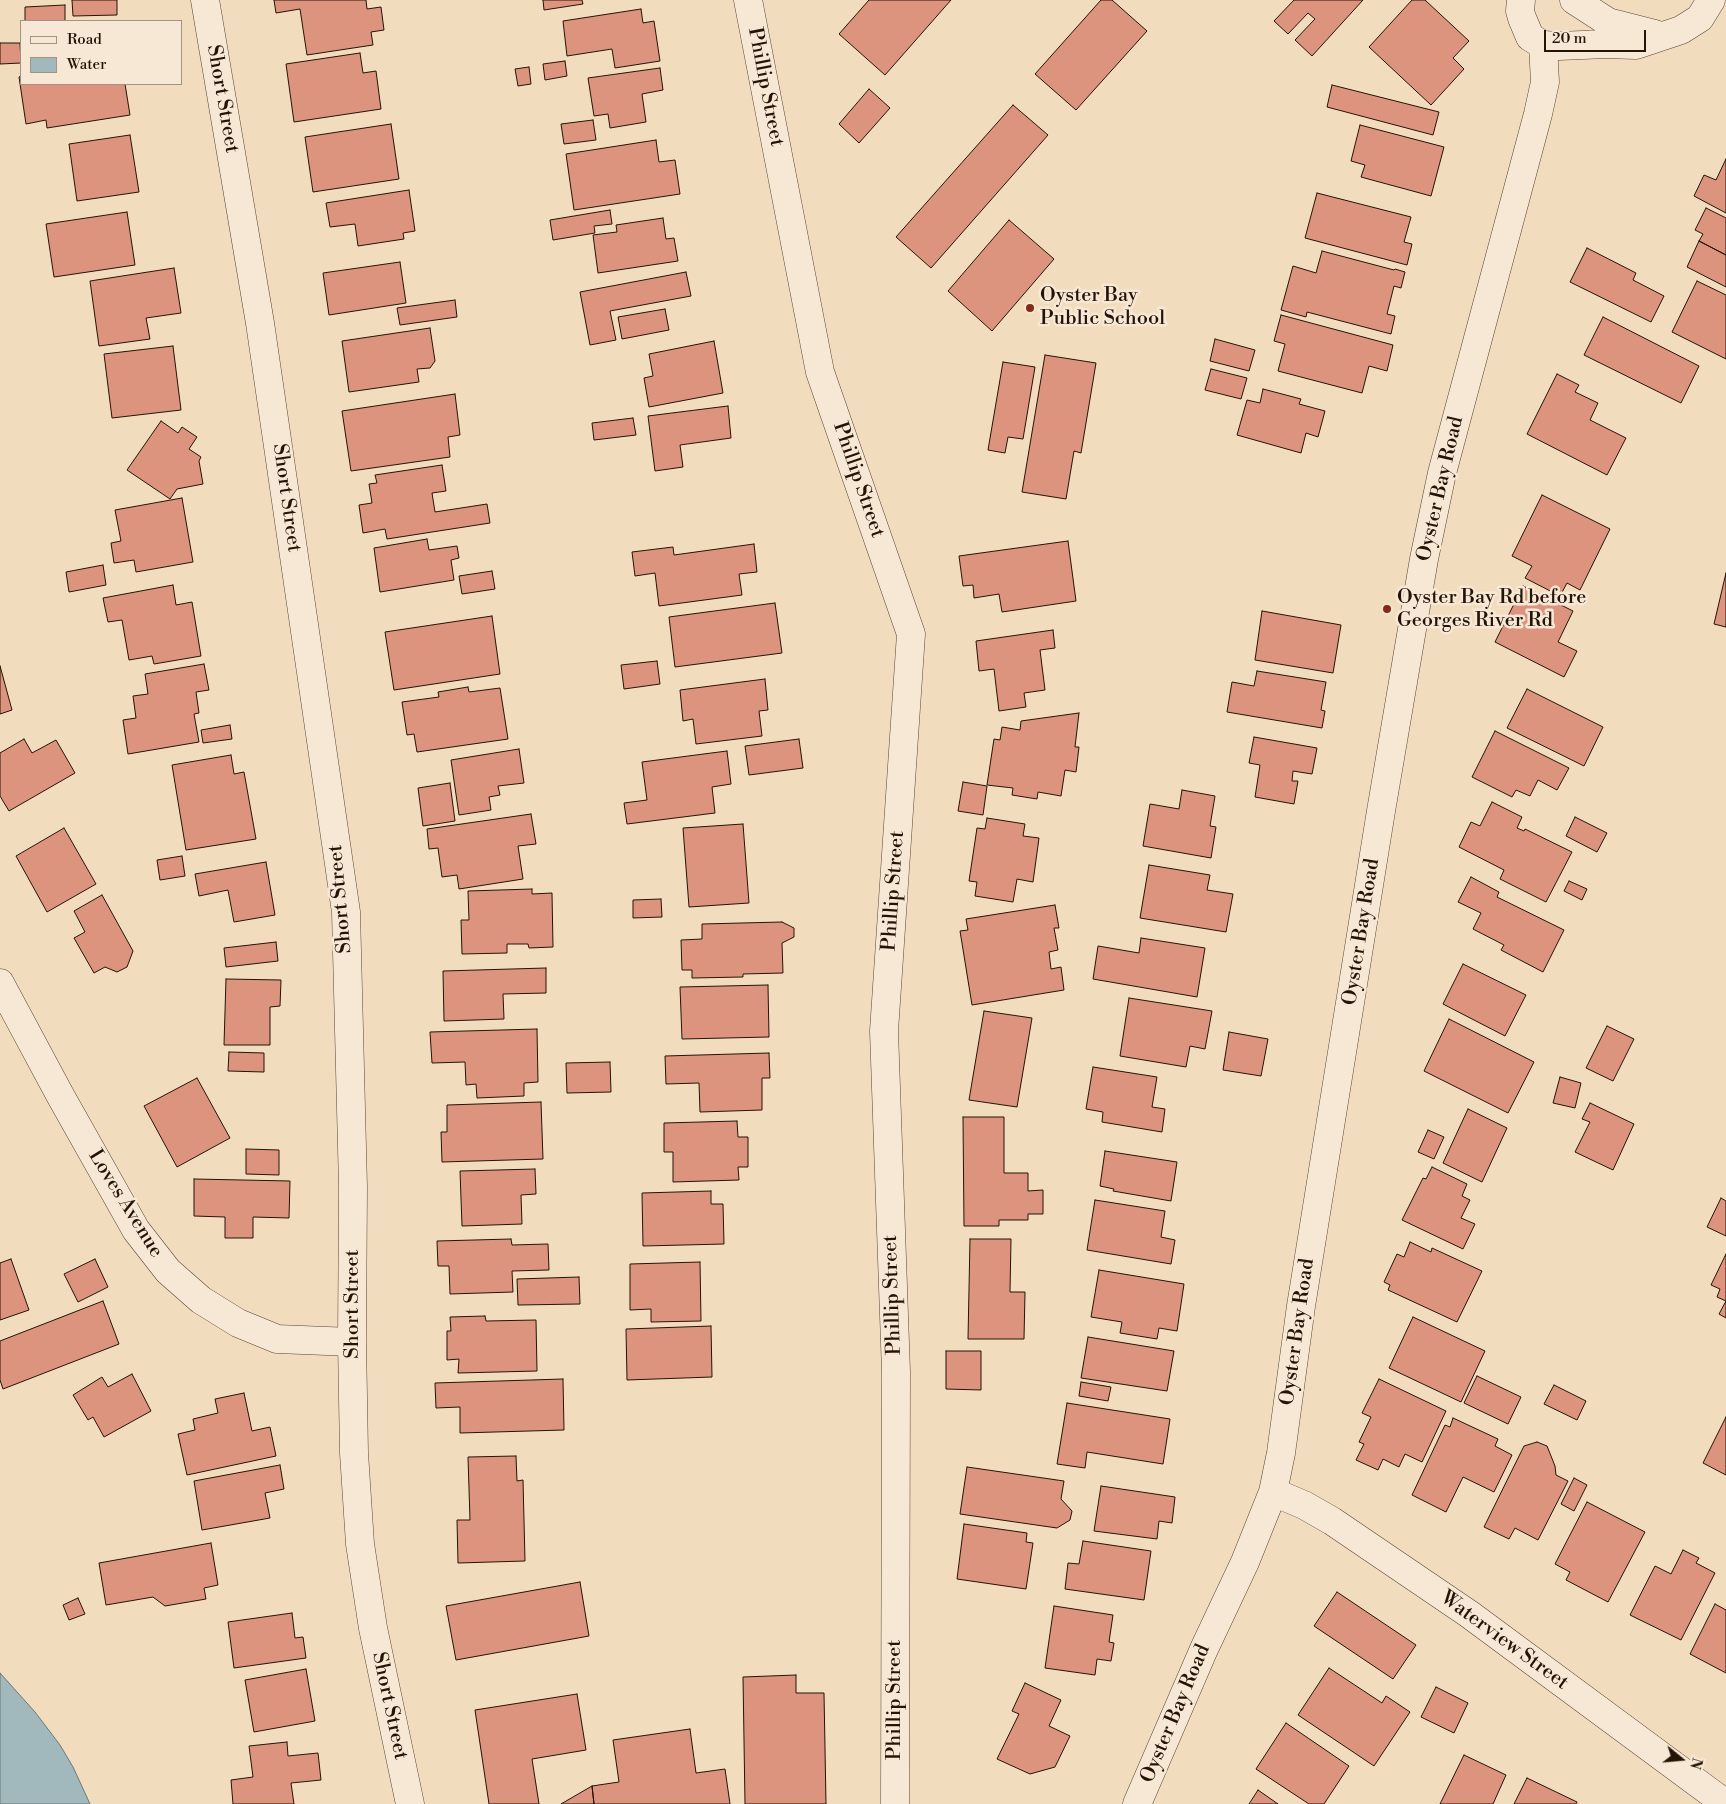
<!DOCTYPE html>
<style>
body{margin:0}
#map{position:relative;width:1726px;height:1804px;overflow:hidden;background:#f2dcbe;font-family:"Libre Bodoni",serif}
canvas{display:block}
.legend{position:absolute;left:20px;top:20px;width:162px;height:65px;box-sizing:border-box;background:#f7e8d5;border:1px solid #a39382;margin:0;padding:6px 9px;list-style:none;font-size:15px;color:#241306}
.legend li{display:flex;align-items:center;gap:10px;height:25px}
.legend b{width:25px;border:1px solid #a39382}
.north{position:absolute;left:1656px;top:1734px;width:50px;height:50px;-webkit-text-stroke:4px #f7e8d5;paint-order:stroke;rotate:107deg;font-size:14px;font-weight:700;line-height:20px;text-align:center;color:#241306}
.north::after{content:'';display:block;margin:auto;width:18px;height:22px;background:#241306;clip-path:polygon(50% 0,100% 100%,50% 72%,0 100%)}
.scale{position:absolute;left:1544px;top:30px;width:102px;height:22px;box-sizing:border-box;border:2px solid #241306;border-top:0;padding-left:6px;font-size:15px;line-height:18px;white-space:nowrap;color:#241306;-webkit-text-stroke:4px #f7e8d5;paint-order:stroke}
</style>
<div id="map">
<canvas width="1726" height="1804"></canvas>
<ul class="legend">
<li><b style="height:6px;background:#f7e8d5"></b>Road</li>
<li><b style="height:14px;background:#a1b8bd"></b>Water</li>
</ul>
<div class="north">N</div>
<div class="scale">20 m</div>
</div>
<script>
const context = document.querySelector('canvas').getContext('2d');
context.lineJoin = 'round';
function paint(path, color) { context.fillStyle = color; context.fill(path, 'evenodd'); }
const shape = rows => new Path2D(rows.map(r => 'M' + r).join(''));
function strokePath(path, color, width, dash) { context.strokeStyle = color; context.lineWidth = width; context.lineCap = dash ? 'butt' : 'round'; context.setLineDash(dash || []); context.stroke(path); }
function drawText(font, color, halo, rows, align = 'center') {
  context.font = font + ' "Libre Bodoni",serif'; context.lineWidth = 5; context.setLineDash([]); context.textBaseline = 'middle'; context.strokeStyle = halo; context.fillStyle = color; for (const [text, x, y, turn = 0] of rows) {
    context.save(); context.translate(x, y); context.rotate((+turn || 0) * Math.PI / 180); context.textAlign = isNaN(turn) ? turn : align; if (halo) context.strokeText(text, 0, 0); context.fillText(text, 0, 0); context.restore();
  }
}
const water = shape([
 [0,1673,35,1712,60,1745,73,1767,90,1804,0,1804,0,1673]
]);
paint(water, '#a1b8bd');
strokePath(water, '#6f7674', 1);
const building = shape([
 [72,0,117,0,117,15,73,16,72,0],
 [274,0,366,0,367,9,381,7,384,30,371,32,373,45,307,55,300,9,276,13,274,0],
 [543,0,582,0,583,4,544,10,543,0],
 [869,0,951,0,885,75,839,34,869,0],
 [1101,0,1112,0,1147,31,1076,110,1035,74,1101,0],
 [1294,0,1363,0,1312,56,1295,40,1315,19,1308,13,1288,34,1274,21,1294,0],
 [1412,0,1425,0,1469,41,1453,58,1464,69,1431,105,1369,47,1412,0],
 [65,5,65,21,25,21,25,7,65,5],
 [641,9,643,23,654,21,660,61,615,68,612,49,567,56,563,21,641,9],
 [0,43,20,43,21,63,0,64,0,43],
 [360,53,363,73,376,71,381,109,294,122,286,64,360,53],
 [565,61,567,76,545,80,543,64,565,61],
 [529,67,531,84,518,86,515,69,529,67],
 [660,68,663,90,642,94,646,122,610,128,608,114,594,116,588,78,660,68],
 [21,76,21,84,125,84,130,115,47,128,46,120,26,124,19,77,21,76],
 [1332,85,1439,112,1433,135,1327,107,1332,85],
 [869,89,890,108,859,143,839,124,869,89],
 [1013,105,1048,135,931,268,896,237,1013,105],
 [593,120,596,140,564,144,561,124,593,120],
 [391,124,399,179,313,192,305,137,391,124],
 [1360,125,1444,147,1431,196,1361,177,1365,165,1351,161,1360,125],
 [130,135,139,192,77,201,69,144,130,135],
 [656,140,659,162,675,160,680,194,574,210,566,154,656,140],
 [1726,159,1726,213,1694,196,1704,175,1716,180,1726,159],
 [409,190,415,231,403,233,404,239,358,246,355,224,330,227,326,203,409,190],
 [1317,193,1411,217,1404,242,1412,244,1407,265,1305,238,1317,193],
 [1706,208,1726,218,1726,255,1699,241,1703,234,1695,230,1706,208],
 [610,210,612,224,594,226,595,233,553,240,550,220,610,210],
 [127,212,135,265,54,277,46,224,127,212],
 [663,218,666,239,674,238,678,261,598,273,593,235,617,232,616,225,663,218],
 [1009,220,1054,259,992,331,948,291,1009,220],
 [1699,241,1726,255,1726,287,1687,267,1699,241],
 [1587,248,1636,273,1633,280,1664,296,1651,322,1570,282,1587,248],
 [1322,251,1394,270,1395,269,1405,272,1401,288,1394,286,1387,314,1395,316,1391,334,1307,312,1306,317,1281,310,1293,266,1316,273,1322,251],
 [400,262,406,303,329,315,323,273,400,262],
 [174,268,181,313,146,318,150,339,99,346,90,281,174,268],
 [686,272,691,296,610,311,616,340,590,345,580,292,686,272],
 [1697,281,1726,295,1726,359,1672,332,1697,281],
 [455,300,457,317,400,325,397,308,455,300],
 [665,309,669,330,622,339,618,317,665,309],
 [1281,315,1393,345,1387,371,1369,366,1362,393,1278,371,1285,344,1274,341,1281,315],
 [1603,317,1699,366,1681,403,1584,355,1603,317],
 [430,328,435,361,430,368,417,369,419,382,349,392,342,341,430,328],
 [1215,339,1255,350,1249,371,1210,361,1215,339],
 [714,341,723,393,649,407,644,378,653,376,649,354,714,341],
 [173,346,181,410,112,418,104,354,173,346],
 [1045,355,1096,363,1081,453,1074,451,1066,499,1022,492,1045,355],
 [1003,362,1035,367,1023,439,1008,437,1005,453,988,450,1003,362],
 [1211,369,1247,378,1241,399,1205,390,1211,369],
 [1557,374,1579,385,1575,392,1598,403,1590,420,1626,438,1607,475,1527,434,1557,374],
 [1263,389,1301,399,1299,404,1325,411,1318,437,1306,433,1301,453,1237,435,1247,400,1260,403,1263,389],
 [455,394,460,435,448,437,450,457,351,471,342,411,455,394],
 [728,406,731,438,680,445,683,467,655,471,648,416,728,406],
 [633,418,636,435,594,440,592,423,633,418],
 [161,421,178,433,182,427,197,437,189,449,201,457,199,461,203,484,177,489,170,499,127,470,161,421],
 [442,465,446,491,432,493,435,512,487,504,490,523,387,539,385,529,363,533,359,505,372,503,369,484,377,483,375,475,442,465],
 [1542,495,1610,529,1580,590,1567,583,1560,596,1525,578,1532,566,1512,556,1542,495],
 [182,498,193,562,136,572,134,560,114,563,111,543,121,541,115,510,182,498],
 [427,539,429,550,457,546,459,558,451,560,454,580,380,592,374,548,427,539],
 [1068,541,1076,601,1002,612,999,594,974,598,973,585,963,586,959,556,1068,541],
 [754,544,757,572,739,574,742,595,659,606,655,573,635,576,632,552,673,547,674,555,754,544],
 [103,565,106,585,69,592,66,572,103,565],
 [492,571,495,589,462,594,459,576,492,571],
 [1726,573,1726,627,1714,624,1726,573],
 [173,585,176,605,192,602,201,656,154,664,152,656,129,660,122,620,108,622,103,598,173,585],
 [1523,586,1573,611,1558,642,1577,651,1564,677,1495,642,1523,586],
 [775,603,782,653,675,667,669,617,775,603],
 [1262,611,1341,625,1333,673,1255,660,1262,611],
 [492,616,500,674,394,690,385,632,492,616],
 [1053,630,1055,648,1040,650,1045,690,1024,693,1026,707,999,711,994,669,979,671,976,641,1053,630],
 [657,661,660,684,624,689,621,665,657,661],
 [204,664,209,690,196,692,199,713,194,714,199,742,128,754,123,720,136,718,133,696,148,694,145,674,204,664],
 [0,666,12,710,0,714,0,666],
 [1257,671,1326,682,1321,710,1325,711,1322,728,1227,712,1232,682,1254,686,1257,671],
 [765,679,768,710,759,711,762,736,696,744,693,719,683,721,680,690,765,679],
 [468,687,469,692,500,688,508,739,417,752,414,734,407,735,402,702,439,697,438,692,468,687],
 [1527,689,1603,727,1584,766,1507,728,1527,689],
 [1079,713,1075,747,1079,747,1076,772,1065,770,1061,796,1038,792,1037,799,1012,795,1013,788,987,785,994,739,1000,740,1002,727,1020,730,1021,721,1079,713],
 [230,725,232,739,203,743,201,730,230,725],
 [1495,731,1569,768,1557,790,1538,780,1530,796,1516,790,1512,797,1472,777,1495,731],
 [1254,737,1317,748,1312,774,1293,771,1292,781,1298,781,1294,804,1255,797,1260,765,1249,763,1254,737],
 [24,739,32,753,56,740,75,773,9,811,0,796,0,753,24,739],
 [799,739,803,768,749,775,745,746,799,739],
 [519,749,524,783,498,786,500,795,489,797,491,810,459,815,451,760,519,749],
 [727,751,731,784,712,787,715,813,627,824,624,803,647,800,642,762,727,751],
 [231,755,234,774,244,772,256,839,186,850,172,765,231,755],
 [963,782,987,786,983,815,958,811,963,782],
 [450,783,455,821,423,826,418,788,450,783],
 [1182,790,1215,796,1210,826,1216,827,1211,858,1143,846,1150,804,1179,809,1182,790],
 [1492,802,1522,817,1517,828,1524,831,1525,829,1572,852,1546,902,1500,879,1504,870,1459,847,1471,822,1480,826,1492,802],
 [531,814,536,844,518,846,523,879,459,889,457,875,442,877,438,848,429,849,427,829,531,814],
 [1575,817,1607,833,1597,852,1566,836,1575,817],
 [987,818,1025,824,1023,836,1039,838,1033,882,1017,879,1013,902,975,896,977,882,969,881,977,828,985,829,987,818],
 [743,824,749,903,689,907,683,828,743,824],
 [64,828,96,884,47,912,16,856,64,828],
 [182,856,185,876,160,880,157,860,182,856],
 [266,862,275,915,234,922,228,890,199,896,195,874,266,862],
 [1149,865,1210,875,1207,890,1233,894,1226,932,1140,918,1149,865],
 [1471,877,1499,892,1497,897,1564,930,1543,972,1501,950,1504,945,1473,929,1481,913,1458,902,1471,877],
 [1569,881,1587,889,1582,900,1564,891,1569,881],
 [532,889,532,894,552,893,553,947,529,948,528,944,507,944,507,953,462,954,461,920,469,920,468,891,532,889],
 [102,895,133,951,127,967,117,972,105,967,94,973,74,938,85,932,74,911,102,895],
 [661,899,662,917,633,918,633,900,661,899],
 [1055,905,1059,928,1054,928,1058,950,1049,952,1051,969,1061,967,1064,990,972,1005,960,931,968,930,966,919,1055,905],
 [782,922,794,928,794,937,782,943,783,973,743,974,743,977,692,978,692,970,682,970,681,940,702,939,702,924,782,922],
 [1141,938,1205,948,1197,997,1093,979,1098,946,1139,953,1141,938],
 [276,942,278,961,226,967,224,948,276,942],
 [1463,964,1526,995,1505,1036,1443,1004,1463,964],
 [546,968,546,993,503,994,504,1019,444,1021,443,971,546,968],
 [226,979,281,980,280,1006,270,1007,270,1045,224,1045,226,979],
 [768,985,769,1037,682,1039,680,987,768,985],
 [1129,998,1212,1011,1205,1049,1190,1046,1186,1067,1120,1056,1129,998],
 [984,1011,1032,1018,1017,1107,969,1100,984,1011],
 [1449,1019,1534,1062,1508,1113,1424,1071,1449,1019],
 [1607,1026,1634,1039,1613,1081,1586,1068,1607,1026],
 [537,1029,538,1082,524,1083,524,1096,477,1098,476,1084,466,1085,465,1062,432,1063,430,1032,537,1029],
 [1229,1032,1268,1039,1261,1076,1223,1070,1229,1032],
 [229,1052,264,1053,264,1072,228,1071,229,1052],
 [769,1053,770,1078,762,1078,762,1110,700,1112,699,1083,666,1084,665,1056,769,1053],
 [610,1062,611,1092,567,1093,566,1063,610,1062],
 [1093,1067,1157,1077,1152,1107,1165,1109,1162,1132,1102,1122,1103,1112,1086,1109,1093,1067],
 [1560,1077,1581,1083,1575,1108,1553,1103,1560,1077],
 [197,1078,230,1138,177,1167,144,1106,197,1078],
 [541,1102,543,1159,442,1162,441,1132,447,1132,447,1105,541,1102],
 [1590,1103,1634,1124,1613,1170,1575,1152,1590,1122,1582,1119,1590,1103],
 [1468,1109,1507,1128,1482,1182,1443,1163,1468,1109],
 [963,1117,1004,1117,1004,1173,1028,1173,1028,1191,1043,1190,1043,1214,1028,1214,1028,1220,999,1220,999,1226,964,1226,963,1117],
 [737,1121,738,1137,748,1137,748,1167,738,1167,739,1180,673,1182,673,1152,664,1152,664,1123,737,1121],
 [1428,1130,1444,1137,1434,1159,1418,1152,1428,1130],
 [246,1149,279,1150,279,1175,246,1174,246,1149],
 [1105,1151,1177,1162,1171,1201,1113,1191,1114,1189,1100,1186,1105,1151],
 [1432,1167,1467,1184,1462,1196,1470,1200,1461,1218,1475,1224,1463,1249,1402,1220,1423,1178,1426,1179,1432,1167],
 [535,1169,536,1194,521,1195,522,1224,462,1226,460,1171,535,1169],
 [194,1179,290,1181,289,1218,253,1217,253,1238,225,1238,225,1217,194,1216,194,1179],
 [711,1191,711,1204,723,1204,724,1244,643,1246,642,1193,711,1191],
 [1721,1198,1726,1201,1726,1236,1707,1227,1721,1198],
 [1095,1200,1165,1211,1161,1237,1175,1240,1171,1264,1087,1250,1095,1200],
 [511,1239,512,1245,548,1244,549,1270,512,1271,513,1292,450,1294,449,1266,438,1266,437,1241,511,1239],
 [970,1239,1011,1239,1010,1292,1025,1292,1024,1339,968,1339,970,1239],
 [1410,1242,1431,1252,1432,1248,1482,1271,1457,1322,1388,1290,1390,1285,1384,1282,1397,1254,1404,1257,1410,1242],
 [1726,1254,1726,1318,1719,1314,1726,1301,1717,1297,1720,1289,1711,1285,1726,1254],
 [11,1259,29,1310,0,1320,0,1263,11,1259],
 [95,1259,108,1287,78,1302,64,1274,95,1259],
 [700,1262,701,1321,651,1322,651,1309,630,1310,630,1264,700,1262],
 [1099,1270,1184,1284,1177,1331,1159,1328,1157,1339,1120,1333,1122,1322,1091,1317,1099,1270],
 [579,1277,580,1304,518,1305,517,1279,579,1277],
 [103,1301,119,1344,3,1389,0,1380,0,1341,103,1301],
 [485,1316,486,1321,536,1320,537,1371,458,1373,459,1359,447,1360,447,1331,451,1331,450,1317,485,1316],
 [1413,1317,1485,1351,1461,1402,1389,1368,1413,1317],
 [711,1326,712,1377,627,1380,626,1329,711,1326],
 [1088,1337,1174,1351,1167,1391,1081,1378,1088,1337],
 [946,1351,981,1351,981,1390,946,1389,946,1351],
 [132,1374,151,1411,104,1437,93,1417,88,1420,73,1395,102,1377,108,1387,132,1374],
 [1477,1376,1521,1397,1508,1424,1464,1403,1477,1376],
 [563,1379,564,1430,460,1433,460,1407,436,1408,435,1383,563,1379],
 [1379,1379,1446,1411,1422,1462,1405,1454,1399,1467,1383,1459,1378,1470,1356,1460,1364,1444,1359,1442,1371,1417,1362,1413,1379,1379],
 [1081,1382,1111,1387,1108,1401,1079,1396,1081,1382],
 [1554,1385,1586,1401,1577,1420,1544,1404,1554,1385],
 [244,1393,252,1431,270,1427,276,1456,187,1475,178,1434,195,1430,193,1419,218,1413,215,1399,244,1393],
 [1067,1403,1170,1419,1163,1464,1087,1452,1085,1468,1057,1464,1067,1403],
 [1726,1417,1726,1475,1703,1463,1726,1417],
 [1453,1418,1498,1439,1495,1446,1512,1455,1494,1492,1463,1477,1446,1512,1412,1495,1445,1425,1450,1427,1453,1418],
 [1537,1442,1547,1446,1555,1466,1556,1475,1568,1481,1538,1540,1515,1528,1509,1539,1484,1527,1524,1446,1537,1442],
 [516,1456,517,1481,523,1480,525,1561,458,1563,457,1520,470,1520,468,1457,516,1456],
 [280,1465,284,1489,265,1493,270,1518,202,1530,194,1481,280,1465],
 [967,1467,1064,1481,1061,1499,1072,1511,1070,1520,1057,1528,960,1514,967,1467],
 [1574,1478,1587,1485,1574,1511,1561,1504,1574,1478],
 [1101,1486,1175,1497,1172,1523,1159,1521,1157,1539,1094,1531,1101,1486],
 [1587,1502,1645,1532,1608,1602,1566,1580,1570,1572,1555,1564,1587,1502],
 [964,1524,1027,1533,1026,1542,1033,1543,1026,1589,957,1579,964,1524],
 [1083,1541,1151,1551,1144,1600,1065,1589,1068,1563,1079,1564,1083,1541],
 [211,1543,218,1585,204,1588,206,1599,165,1606,153,1597,106,1605,99,1563,211,1543],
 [1683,1550,1699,1558,1696,1563,1715,1573,1681,1640,1630,1615,1655,1566,1671,1574,1683,1550],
 [580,1582,589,1636,456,1660,446,1606,580,1582],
 [1337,1592,1416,1645,1393,1679,1314,1626,1337,1592],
 [78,1598,85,1614,69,1620,63,1605,78,1598],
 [1715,1604,1726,1610,1726,1673,1690,1654,1715,1604],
 [1054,1606,1113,1615,1109,1642,1114,1643,1111,1661,1097,1659,1095,1675,1045,1668,1054,1606],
 [292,1613,295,1638,303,1637,306,1658,234,1668,228,1622,292,1613],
 [1329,1668,1382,1703,1386,1696,1410,1712,1374,1766,1298,1715,1329,1668],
 [306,1669,315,1721,254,1732,245,1680,306,1669],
 [796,1675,796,1693,824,1693,826,1804,745,1804,743,1677,796,1675],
 [1025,1683,1061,1700,1049,1726,1070,1736,1055,1767,1030,1774,997,1759,1019,1714,1012,1711,1025,1683],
 [1436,1687,1468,1703,1454,1733,1421,1717,1436,1687],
 [577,1694,586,1750,532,1759,539,1804,489,1804,475,1710,577,1694],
 [1286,1723,1349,1766,1324,1804,1309,1804,1256,1769,1286,1723],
 [690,1729,696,1773,725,1769,730,1804,594,1804,592,1786,619,1782,613,1740,690,1729],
 [287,1742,288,1756,318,1753,321,1780,291,1783,294,1804,233,1804,231,1780,253,1777,249,1746,287,1742],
 [1464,1755,1506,1775,1493,1804,1440,1804,1464,1755],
 [1527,1778,1577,1802,1576,1804,1514,1804,1527,1778],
 [592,1786,594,1804,561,1804,592,1786],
 [1258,1790,1278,1804,1249,1804,1258,1790]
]);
paint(building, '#dd947e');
strokePath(building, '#241306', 1);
const minor = shape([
 [205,0,260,323,346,912,353,1187,352,1342,354,1453,360,1544,373,1628,410,1804],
 [748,0,820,372,911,634,884,1031,896,1372,895,1804],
 [1521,0,1520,11,1522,18,1530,37,1543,45,1559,46,1606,44,1636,45,1681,30,1700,18,1711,0],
 [1574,0,1608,22,1655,34],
 [0,983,60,1095,136,1230,168,1271,201,1300,238,1323,277,1339,352,1342],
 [1273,1492,1304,1505,1332,1521,1469,1614,1726,1804],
 [1137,1804,1204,1649,1245,1562,1273,1492,1281,1453,1301,1306,1381,811,1424,559,1442,473,1538,114,1545,82,1543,45]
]);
strokePath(minor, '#584534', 29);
strokePath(minor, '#f7e8d5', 28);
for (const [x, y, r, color] of [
 [1030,308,5,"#8f2418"],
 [1387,609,5,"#8f2418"]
]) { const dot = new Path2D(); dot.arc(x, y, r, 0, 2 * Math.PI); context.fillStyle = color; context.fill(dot); strokePath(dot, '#f7e8d5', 2); }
drawText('20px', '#241306', '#f7e8d5', [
 ["Phillip Street",765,87,79],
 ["Short Street",222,99,80],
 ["Phillip Street",858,480,71],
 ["Oyster Bay Road",1441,489,-77],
 ["Short Street",286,498,82],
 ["Phillip Street",894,891,-86],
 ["Short Street",341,899,-95],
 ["Oyster Bay Road",1362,932,-81],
 ["Loves Avenue",125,1204,58],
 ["Phillip Street",893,1295,-92],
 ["Short Street",353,1304,-90],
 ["Oyster Bay Road",1298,1332,-82],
 ["Waterview Street",1504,1641,36],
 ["Phillip Street",895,1700,-90],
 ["Short Street",389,1706,78],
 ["Oyster Bay Road",1176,1714,-67]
]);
drawText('20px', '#241306', '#f7e8d5', [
 ["Oyster Bay",1040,296],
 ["Public School",1040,319],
 ["Oyster Bay Rd before",1397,598],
 ["Georges River Rd",1397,621]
], 'left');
</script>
